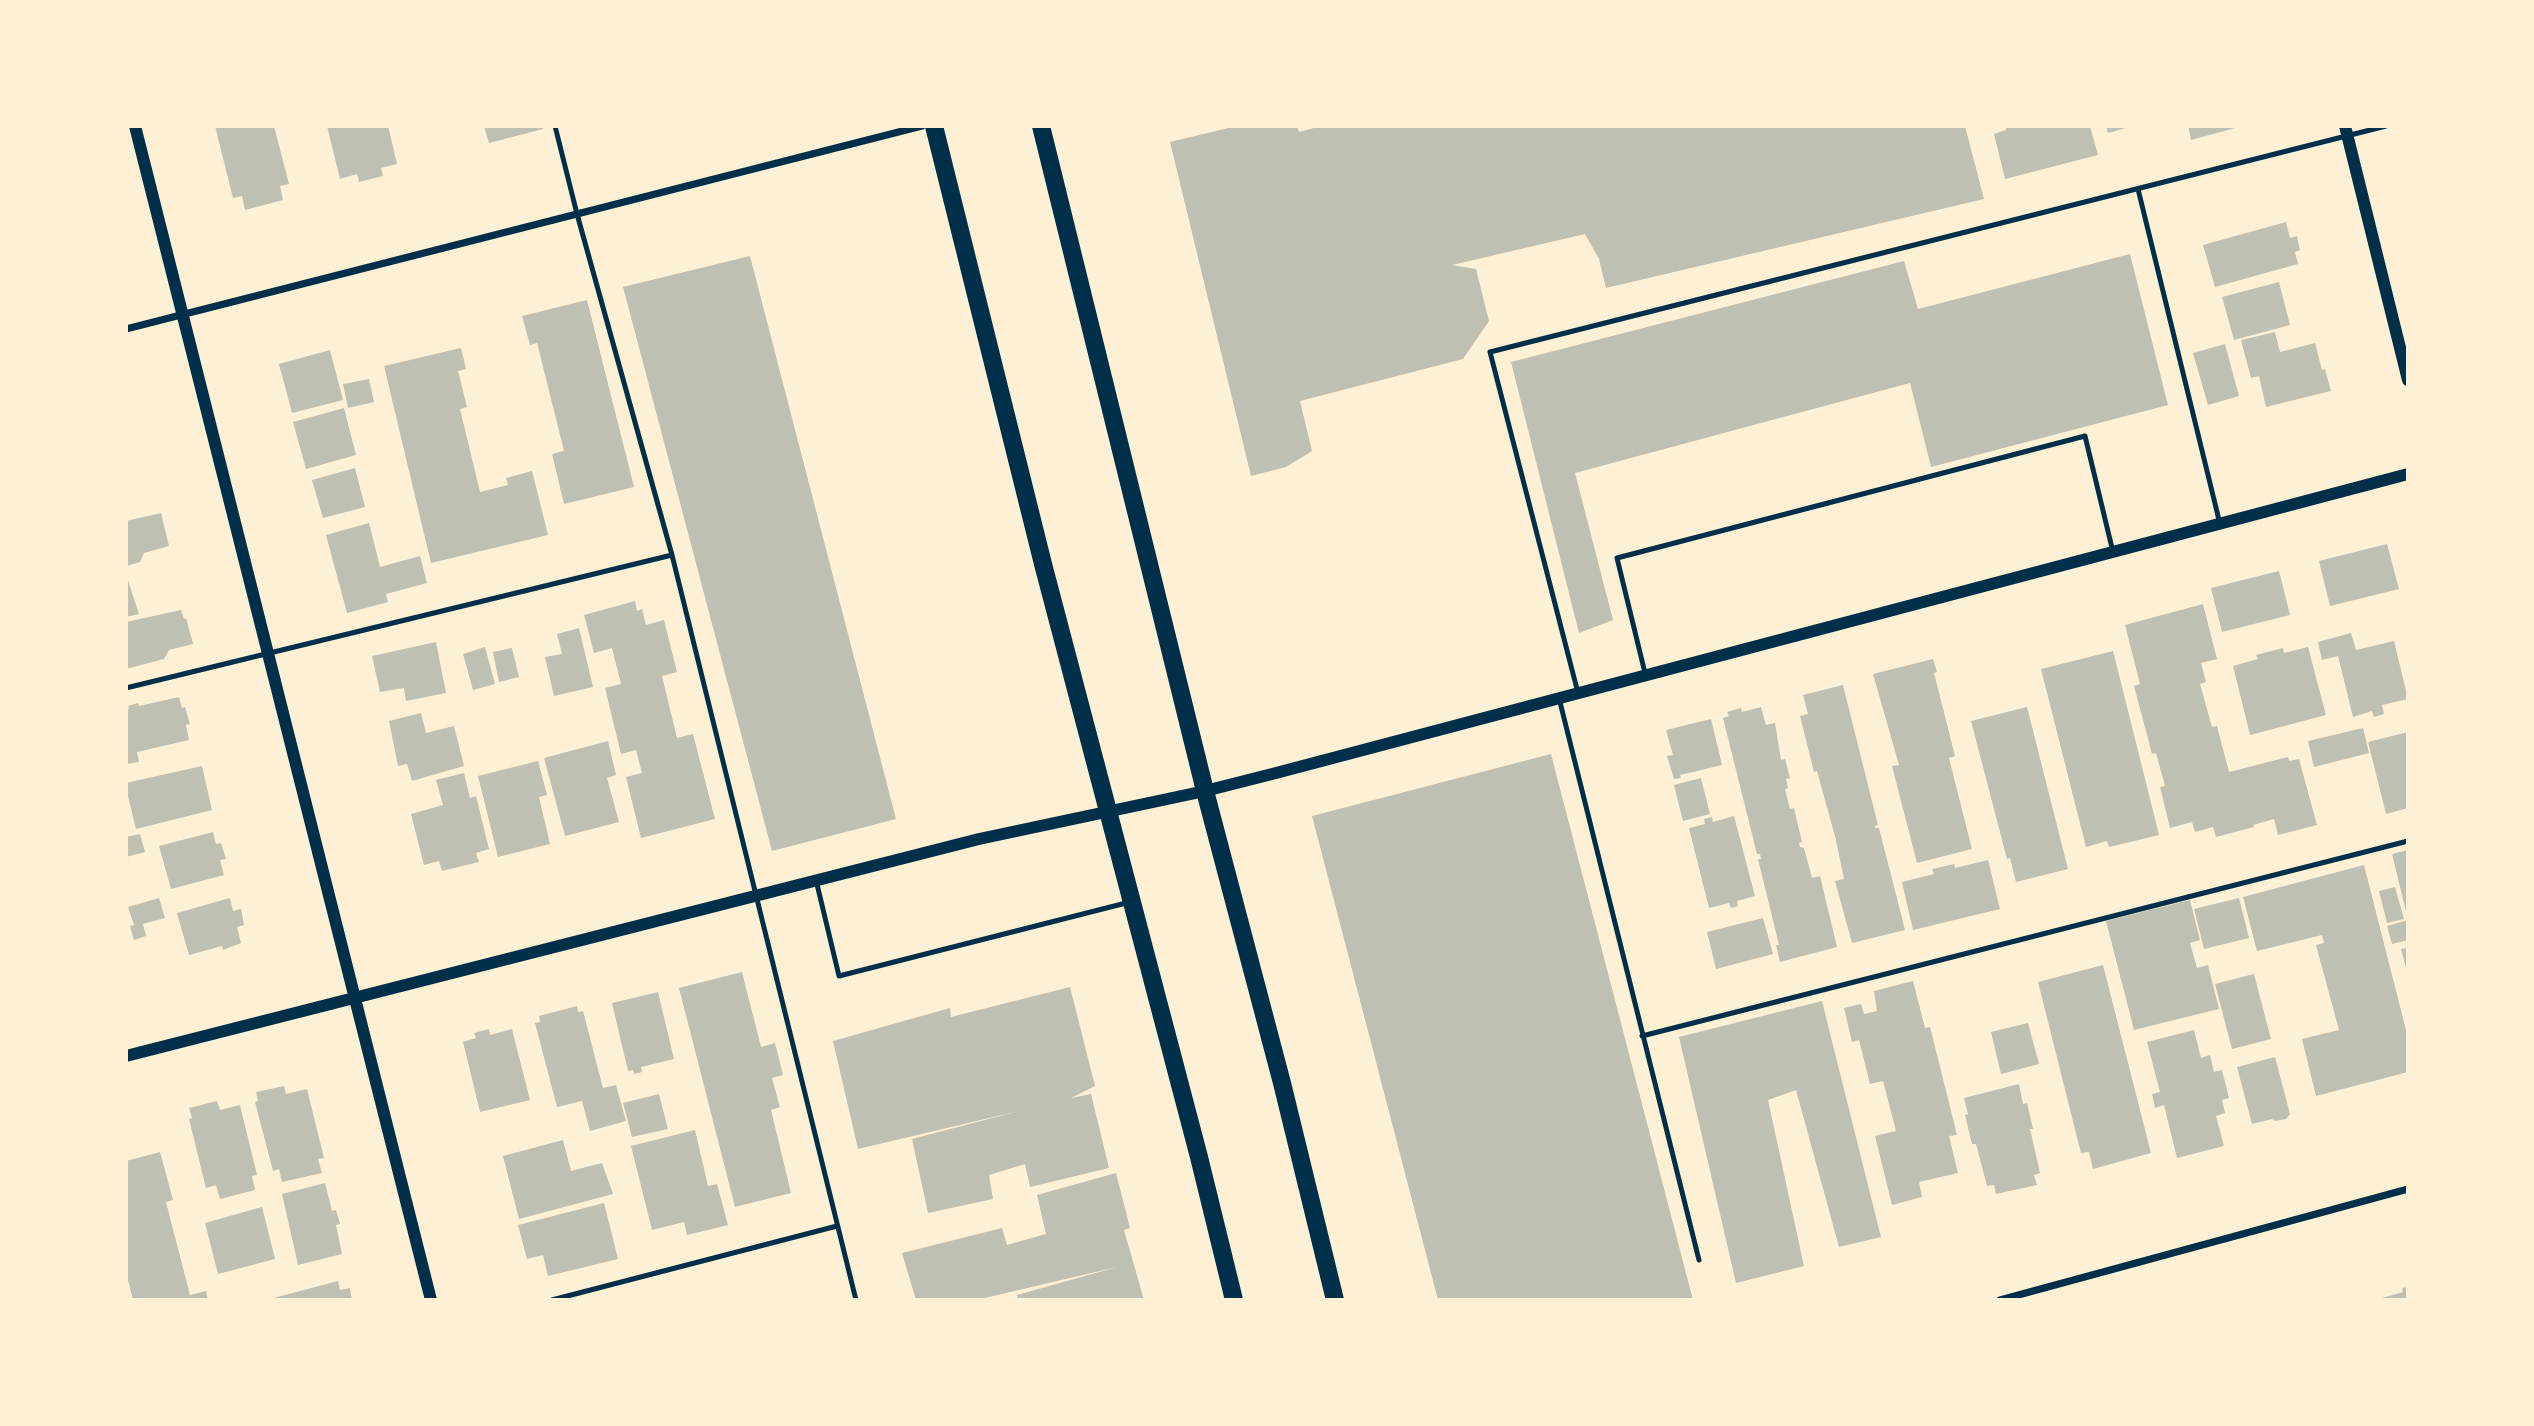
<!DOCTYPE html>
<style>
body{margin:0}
#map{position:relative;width:2534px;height:1426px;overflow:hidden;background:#fdf0d5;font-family:Cabin,sans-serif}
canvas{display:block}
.frame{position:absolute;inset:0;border:128px solid #fdf0d5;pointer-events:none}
</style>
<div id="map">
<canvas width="2534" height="1426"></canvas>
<div class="frame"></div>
</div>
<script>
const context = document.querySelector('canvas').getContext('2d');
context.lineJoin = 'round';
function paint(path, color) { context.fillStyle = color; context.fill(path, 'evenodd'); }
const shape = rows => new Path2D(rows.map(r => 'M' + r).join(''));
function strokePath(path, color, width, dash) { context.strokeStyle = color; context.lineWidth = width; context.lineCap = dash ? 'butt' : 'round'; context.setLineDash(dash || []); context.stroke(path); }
paint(shape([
 [215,126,274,126,289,184,280,186,283,200,245,210,242,196,233,198],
 [327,126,388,126,397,164,381,168,383,176,359,182,357,174,340,179],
 [484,126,543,126,543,129,489,143],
 [1237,126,1297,126,1299,132,1321,126,1965,126,1984,199,1606,288,1599,259,1585,234,1452,265,1476,269,1489,321,1463,359,1300,401,1312,451,1286,467,1251,476,1170,142],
 [2006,126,2090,126,2098,155,2005,179,1994,134,2006,130],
 [2106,126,2126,126,2126,128,2108,133],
 [2188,126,2239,126,2239,127,2191,140],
 [2286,222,2290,238,2297,236,2300,250,2295,252,2298,264,2215,287,2203,245],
 [2130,254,2168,405,1931,467,1910,383,1575,473,1613,620,1579,633,1511,362,1904,261,1918,309],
 [750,256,896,819,772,851,623,287],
 [2279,282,2290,325,2234,340,2222,297],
 [587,300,634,487,564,504,552,454,564,451,537,343,530,345,522,316],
 [2275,332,2280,352,2315,343,2322,370,2325,369,2331,391,2266,407,2259,376,2251,378,2241,340],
 [2225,344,2239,396,2208,405,2193,353],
 [461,348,466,369,458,371,467,407,460,409,480,492,508,485,506,478,532,471,548,535,431,563,384,366],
 [330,350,343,400,292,413,279,364],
 [369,379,374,402,348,408,343,384],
 [344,408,356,455,306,469,293,422],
 [355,468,365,507,323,518,312,480],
 [161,513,169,546,144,553,140,562,126,566,126,521],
 [369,523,380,567,420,556,427,583,386,594,388,602,347,613,326,535],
 [2387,544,2399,589,2330,606,2319,561],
 [2279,571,2290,615,2222,632,2211,588],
 [126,574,139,614,126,617],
 [635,601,637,611,642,609,646,625,664,620,677,672,662,676,677,738,693,734,715,819,641,838,626,777,642,773,636,750,621,754,605,688,621,684,612,648,594,653,584,615],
 [2203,604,2217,659,2201,663,2206,682,2200,684,2212,727,2217,726,2229,772,2288,757,2289,761,2299,759,2317,825,2278,835,2274,819,2253,825,2254,827,2216,837,2213,827,2195,832,2192,822,2170,828,2160,787,2165,786,2156,753,2152,754,2134,686,2140,684,2125,625],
 [181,610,184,619,186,618,193,644,169,650,164,659,126,669,126,622],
 [579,628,593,687,554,696,545,657,562,654,557,634],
 [2351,633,2356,650,2394,641,2408,699,2382,705,2384,714,2374,717,2372,711,2353,717,2338,656,2322,660,2318,642],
 [436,642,446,693,406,701,404,688,380,692,372,656],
 [485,647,495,684,473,690,463,654],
 [2308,647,2326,715,2250,735,2233,666,2258,659,2256,655,2283,648,2284,653],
 [512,648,519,677,499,682,493,652],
 [2113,651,2159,835,2109,847,2107,841,2086,847,2041,669],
 [1933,659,1937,672,1934,673,1955,756,1949,758,1972,849,1917,863,1892,766,1899,765,1873,674],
 [1843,685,1878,825,1875,826,1875,828,1879,828,1905,930,1852,943,1835,881,1844,879,1836,840,1817,771,1814,772,1800,716,1808,714,1803,695],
 [179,697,182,708,185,707,190,724,186,725,189,740,137,752,139,762,126,764,126,710,129,709,128,706,138,703,139,706],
 [1761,707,1766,725,1775,723,1781,760,1785,759,1790,778,1786,779,1788,788,1785,789,1790,809,1794,808,1802,842,1799,843,1800,847,1804,848,1812,878,1820,876,1837,947,1780,962,1776,945,1779,945,1758,859,1761,859,1760,854,1757,854,1723,718,1729,716,1727,712,1741,708,1742,712],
 [2027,707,2068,869,2016,882,2010,858,2007,859,1971,721],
 [421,713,426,733,454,726,464,766,412,781,407,764,398,766,389,721],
 [1711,719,1722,765,1680,775,1681,778,1674,779,1667,756,1673,755,1666,730],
 [2363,728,2369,753,2314,767,2308,741],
 [2408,732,2408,808,2386,814,2368,742],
 [608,741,616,775,607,778,619,822,565,836,544,758],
 [1551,754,1693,1300,1438,1300,1312,816],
 [538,761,547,795,539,797,550,844,498,857,478,776],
 [202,766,212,810,136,829,128,796,126,797,126,783],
 [464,773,470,798,476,796,489,849,476,853,479,862,442,871,439,861,424,865,411,814,443,805,436,780],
 [1701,778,1710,814,1683,821,1674,785],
 [1734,816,1755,896,1737,901,1738,906,1731,908,1729,903,1709,908,1689,828,1705,824,1704,819,1712,817,1713,822],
 [213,832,216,844,221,843,226,859,220,860,224,875,171,889,159,846],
 [140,834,145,852,126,857,126,837],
 [2408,850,2408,916,2407,916,2392,854],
 [1988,860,2000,909,1913,930,1902,882,1934,874,1932,869,1954,864,1955,868],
 [2364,865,2408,1038,2408,1072,2316,1096,2302,1039,2339,1030,2316,945,2324,943,2322,935,2257,951,2243,897],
 [2395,887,2404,919,2387,923,2379,891],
 [159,898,165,918,143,924,146,936,134,940,130,926,134,925,128,907],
 [230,898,233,911,241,909,244,925,237,927,241,943,223,950,222,946,189,955,177,913],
 [2239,898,2249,938,2204,949,2194,909],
 [2190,900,2200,940,2190,943,2197,968,2208,965,2219,1009,2134,1030,2106,921],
 [1763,918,1773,954,1716,969,1707,932],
 [2408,920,2408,940,2392,944,2387,926],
 [2408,948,2408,972,2407,972,2401,949],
 [2103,965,2151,1153,2093,1169,2089,1152,2081,1153,2038,982],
 [742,972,761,1047,775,1043,783,1075,772,1078,780,1107,771,1110,791,1193,735,1207,679,988],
 [2254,974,2271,1039,2232,1049,2215,984],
 [1913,981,1925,1028,1930,1027,1957,1135,1949,1136,1958,1173,1919,1182,1922,1197,1892,1205,1875,1136,1896,1131,1883,1081,1870,1084,1859,1040,1852,1042,1844,1008,1861,1004,1864,1014,1877,1011,1874,991],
 [1070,987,1095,1086,1071,1098,1091,1094,1109,1168,1030,1187,1025,1164,989,1175,993,1199,928,1213,912,1139,1019,1111,858,1149,833,1041,950,1008,951,1017],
 [658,992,674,1059,641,1067,642,1072,634,1074,633,1070,628,1071,612,1003],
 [1822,1001,1881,1237,1839,1247,1796,1090,1768,1100,1804,1266,1736,1283,1679,1037],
 [577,1006,578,1012,583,1011,603,1088,616,1085,626,1121,590,1131,582,1101,557,1107,535,1023,540,1022,539,1016],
 [2028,1023,2039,1064,2001,1074,1991,1032],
 [489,1029,490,1035,512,1029,530,1100,480,1112,463,1042,476,1038,474,1033],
 [2194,1030,2201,1058,2210,1055,2214,1072,2222,1070,2229,1098,2222,1100,2225,1113,2216,1116,2224,1146,2177,1158,2164,1105,2155,1108,2152,1094,2160,1092,2147,1042],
 [2275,1057,2290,1114,2286,1119,2275,1121,2272,1119,2252,1124,2237,1067],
 [2019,1084,2023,1104,2027,1103,2033,1129,2030,1129,2040,1173,2034,1175,2037,1185,1996,1194,1994,1185,1987,1186,1976,1144,1972,1144,1965,1115,1968,1114,1964,1098],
 [284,1086,286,1094,307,1089,324,1158,318,1159,322,1173,282,1182,279,1169,273,1171,255,1102,258,1101,256,1092],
 [659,1094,668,1129,632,1137,623,1103],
 [217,1101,220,1110,240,1105,257,1175,252,1176,255,1190,220,1199,216,1185,206,1188,189,1119,192,1118,189,1108],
 [695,1130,708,1186,717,1184,728,1225,687,1235,684,1222,652,1230,631,1146],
 [563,1140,571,1171,602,1163,613,1194,519,1219,503,1156],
 [160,1152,173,1200,166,1202,190,1295,206,1291,208,1300,133,1300,126,1272,126,1161],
 [1116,1173,1130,1228,1124,1230,1144,1300,1018,1300,1017,1295,1117,1267,976,1300,916,1300,902,1253,1002,1228,1007,1245,1046,1234,1037,1195],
 [325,1183,332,1211,336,1210,340,1224,336,1225,342,1254,298,1265,282,1194],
 [604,1203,618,1259,548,1276,543,1255,527,1259,518,1225],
 [262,1207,275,1259,218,1274,205,1223],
 [338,1281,340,1290,350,1288,352,1300,266,1300],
 [2408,1287,2408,1300,2375,1300,2403,1292,2402,1288]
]), '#bec0b2');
strokePath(shape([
 [555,126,577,214,672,555,856,1300],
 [2138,189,2220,524],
 [1645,673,1617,558,2085,436,2113,552],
 [126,688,672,555],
 [1578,693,1490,352,2386,126],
 [1559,698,1699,1260],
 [816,880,839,976,1130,902],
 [1642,1036,2408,841],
 [552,1300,837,1226]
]), '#003049', 5);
strokePath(shape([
 [126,329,922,126],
 [2000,1300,2408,1189]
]), '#003049', 7);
strokePath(shape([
 [135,126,431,1300],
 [2345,126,2408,380],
 [126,1056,979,839,1205,791,1276,773,2408,474]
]), '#003049', 12);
strokePath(shape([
 [934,126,1043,564,1199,1157,1234,1300],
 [1041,126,1205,791,1282,1083,1335,1300]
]), '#003049', 18);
</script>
